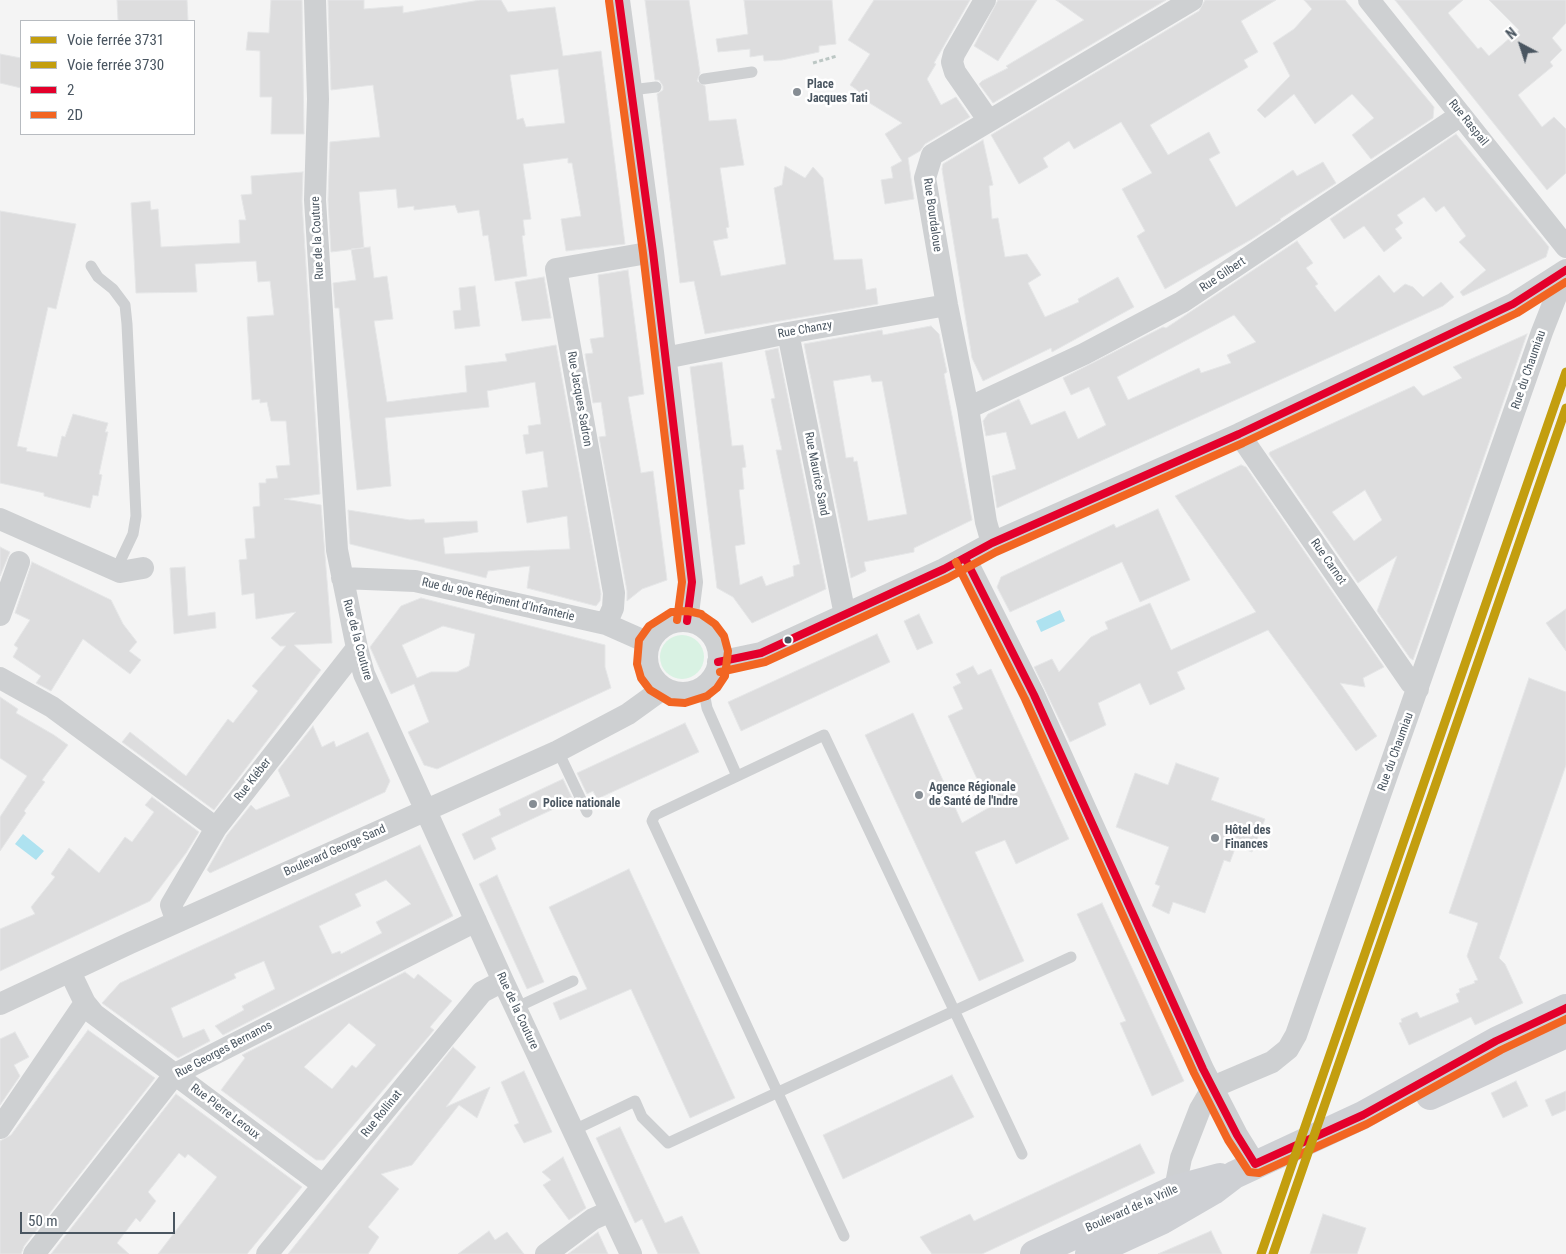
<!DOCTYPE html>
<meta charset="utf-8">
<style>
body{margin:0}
#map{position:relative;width:1566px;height:1254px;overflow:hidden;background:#f4f4f4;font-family:"Roboto Condensed",sans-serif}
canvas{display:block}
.legend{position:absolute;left:20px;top:20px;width:175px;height:115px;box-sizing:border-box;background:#fff;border:1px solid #b7bbc0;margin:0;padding:6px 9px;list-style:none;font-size:15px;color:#4a5661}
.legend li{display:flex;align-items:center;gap:10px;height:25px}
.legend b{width:25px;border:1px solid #b7bbc0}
.north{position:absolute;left:1496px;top:20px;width:50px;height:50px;-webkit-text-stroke:4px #fff;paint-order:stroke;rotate:320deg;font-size:14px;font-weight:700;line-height:20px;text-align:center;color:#4a5661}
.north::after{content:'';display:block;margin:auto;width:18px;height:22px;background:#4a5661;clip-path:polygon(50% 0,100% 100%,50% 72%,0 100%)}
.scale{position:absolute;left:20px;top:1212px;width:155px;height:22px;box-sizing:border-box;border:2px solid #4a5661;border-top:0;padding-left:6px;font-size:15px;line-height:18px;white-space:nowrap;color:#4a5661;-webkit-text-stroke:4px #fff;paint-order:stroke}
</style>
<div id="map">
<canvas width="1566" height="1254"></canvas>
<ul class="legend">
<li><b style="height:6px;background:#c39e0f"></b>Voie ferrée 3731</li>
<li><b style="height:6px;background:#c39e0f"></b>Voie ferrée 3730</li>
<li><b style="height:6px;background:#e4002b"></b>2</li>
<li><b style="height:6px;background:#f26522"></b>2D</li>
</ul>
<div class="north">N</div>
<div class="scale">50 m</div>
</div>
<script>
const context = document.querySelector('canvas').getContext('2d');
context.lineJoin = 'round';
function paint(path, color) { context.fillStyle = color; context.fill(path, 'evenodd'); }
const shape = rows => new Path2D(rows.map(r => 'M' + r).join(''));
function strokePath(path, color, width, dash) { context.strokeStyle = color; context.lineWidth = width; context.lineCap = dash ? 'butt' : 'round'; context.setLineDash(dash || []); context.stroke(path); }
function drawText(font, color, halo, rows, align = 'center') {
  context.font = font + ' "Roboto Condensed",sans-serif'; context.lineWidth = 5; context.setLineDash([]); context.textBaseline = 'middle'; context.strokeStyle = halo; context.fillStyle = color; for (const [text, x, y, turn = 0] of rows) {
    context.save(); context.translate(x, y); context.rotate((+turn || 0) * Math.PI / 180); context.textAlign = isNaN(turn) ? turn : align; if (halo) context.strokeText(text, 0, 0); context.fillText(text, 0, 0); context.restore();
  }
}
paint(shape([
 '660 657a22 22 0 1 1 44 0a22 22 0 1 1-44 0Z'
]), '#d9f2e3');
paint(shape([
 [1060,610,1065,621,1041,632,1036,621],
 [23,834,44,851,36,860,15,844]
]), '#aee2f0');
const building = shape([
 [117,0,187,0,188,21,120,21,118,20,117,0],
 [271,0,302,0,304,134,271,134,272,97,260,97,260,51,246,50,248,32,269,33,271,0],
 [328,0,364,0,364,9,403,6,403,13,480,0,501,0,508,12,555,7,563,56,601,51,625,244,566,251,561,219,581,216,572,163,568,163,568,158,523,164,531,219,523,220,525,235,522,236,527,276,495,281,488,235,483,236,479,210,458,213,455,205,414,210,414,206,398,208,396,189,359,192,364,248,331,252,328,200,330,142,380,137,373,85,331,90,328,0],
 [558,69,565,123,526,127,523,118,517,120,510,75,558,69],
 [645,0,689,0,700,73,697,81,705,86,709,121,736,119,744,165,720,168,729,227,726,228,728,238,713,241,721,276,786,264,774,188,782,185,785,166,805,178,813,167,823,178,834,260,862,259,866,290,876,288,878,304,705,334,694,281,680,283,657,94,663,90,663,86,659,80,655,80,645,0],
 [744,0,832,0,836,44,819,46,819,52,782,60,764,61,763,55,750,57,750,49,718,52,716,39,748,34,744,0],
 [874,0,970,0,934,63,936,64,927,79,941,105,956,97,970,117,925,144,920,151,908,158,914,199,885,204,881,180,893,178,891,167,902,161,885,134,902,123,855,94,857,90,850,85,870,54,848,40,874,0],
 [998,0,1037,0,998,61,974,46,998,0],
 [1056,0,1166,0,993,103,979,84,982,81,1008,68,1006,66,1084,20,1056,0],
 [1205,0,1276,0,1241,21,1258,52,1244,60,1248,67,1150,125,1168,155,1209,132,1220,153,1209,159,1236,207,1293,170,1297,176,1323,162,1336,183,1280,219,1281,220,1252,239,1165,289,1137,236,1145,231,1122,189,1152,173,1121,122,1074,149,1069,141,1043,158,1048,167,1019,184,991,135,1199,11,1205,0],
 [1304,0,1345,0,1434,107,1433,118,1371,159,1352,135,1374,118,1352,94,1315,124,1294,94,1265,118,1257,110,1290,76,1273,43,1294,29,1312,9,1304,0],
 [1395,0,1463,0,1448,13,1478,49,1481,47,1489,56,1519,30,1489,0,1566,0,1566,23,1552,38,1562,50,1550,62,1553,66,1518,95,1542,127,1554,117,1566,129,1566,173,1547,190,1395,0],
 [0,54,21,58,21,88,0,83,0,54],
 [1456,134,1549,247,1546,257,1463,296,1460,292,1486,270,1459,242,1466,236,1444,206,1436,212,1424,197,1397,215,1403,223,1395,229,1402,238,1384,252,1364,226,1344,239,1330,219,1456,134],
 [983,140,993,185,989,186,992,219,998,218,1005,257,1027,254,1041,275,1028,283,1045,317,1079,302,1078,299,1118,277,1134,307,1052,352,1051,348,983,381,972,358,942,169,943,164,983,140],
 [303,172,302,201,320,494,284,499,321,505,332,643,294,645,321,670,214,810,122,742,130,732,186,776,228,719,233,723,258,691,252,686,286,646,280,646,271,638,296,612,256,619,254,593,242,595,239,560,247,559,245,539,255,538,253,507,260,506,259,483,266,483,266,479,278,478,276,466,290,465,286,421,271,421,267,402,260,403,260,399,252,400,247,317,274,315,270,281,258,282,256,261,195,264,197,292,136,293,131,203,150,201,151,210,158,209,161,247,240,243,239,220,246,220,241,195,252,194,251,176,303,172],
 [0,211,76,224,56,309,48,307,17,446,27,448,26,451,57,457,62,436,65,437,73,414,108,423,105,432,108,432,99,474,102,475,98,496,93,495,90,508,44,496,44,493,0,483,0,211],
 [1297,241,1313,263,1306,268,1318,284,1315,286,1335,312,1379,275,1394,293,1405,284,1413,287,1423,297,1441,282,1454,297,1443,306,997,508,992,476,1016,469,1006,432,986,436,983,421,988,414,1019,399,1031,425,1065,411,1078,439,1106,425,1089,387,1071,395,1063,378,1163,327,1166,328,1297,241],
 [1234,315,1256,342,1227,355,1231,363,1201,373,1199,368,1128,400,1117,377,1234,315],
 [370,247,374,278,387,276,393,319,374,321,387,402,467,392,465,366,507,361,505,354,556,345,601,594,600,601,596,606,527,588,530,566,488,571,486,578,350,544,348,510,410,520,424,519,425,523,477,521,478,532,443,538,445,554,570,549,567,516,527,523,522,491,548,487,543,451,526,454,523,435,529,434,528,426,541,424,535,382,487,391,489,407,385,418,391,486,357,490,339,308,335,308,333,283,356,280,351,249,370,247],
 [628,270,644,394,628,397,641,473,653,471,667,580,642,589,627,601,627,591,599,437,606,436,601,402,593,403,585,354,593,353,590,339,604,337,598,275,628,270],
 [544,277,551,318,522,321,515,282,544,277],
 [475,286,480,326,455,329,453,311,461,310,459,288,475,286],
 [931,326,939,334,947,372,944,374,972,520,914,548,914,552,864,562,866,571,851,578,804,344,882,330,883,335,931,326],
 [870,375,872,382,882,381,907,514,868,521,857,461,854,462,853,457,846,458,833,381,870,375],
 [1527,334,1413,660,1410,658,1377,611,1397,556,1358,583,1269,454,1270,452,1414,386,1423,396,1462,378,1453,367,1527,334],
 [1365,490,1382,520,1354,541,1332,512,1365,490],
 [778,348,826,589,752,623,733,597,717,588,690,367,722,362,732,446,743,445,746,467,742,468,744,489,739,490,745,544,735,546,740,585,762,576,766,586,794,576,793,566,800,564,776,450,782,450,771,399,775,398,765,351,778,348],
 [1241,465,1246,467,1384,667,1363,678,1365,687,1340,683,1377,736,1356,751,1268,630,1177,672,1185,689,1150,705,1140,683,1098,703,1106,725,1070,742,1034,667,1052,659,1059,672,1091,637,1108,629,1105,622,1150,603,1171,650,1256,612,1175,496,1241,465],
 [1158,509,1190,580,1140,602,1122,562,1010,612,997,587,1001,577,1114,524,1116,528,1158,509],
 [0,547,10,552,0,576,0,547],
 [32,562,111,600,123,624,137,642,129,651,141,660,130,674,83,639,51,691,36,683,41,676,13,657,18,648,14,645,30,620,15,613,32,562],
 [185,567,188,616,215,612,216,628,174,634,170,568,185,567],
 [421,598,605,645,605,667,611,688,437,769,424,765,408,732,429,722,414,684,391,694,370,647,401,606,421,598],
 [443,626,475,634,469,666,457,672,431,672,417,678,402,645,443,626],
 [1566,609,1566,651,1546,623,1566,609],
 [919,614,933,643,917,650,904,621,919,614],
 [877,634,890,662,741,731,728,702,877,634],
 [973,666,978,675,991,669,1069,839,1016,864,1005,840,975,852,1024,961,979,981,865,735,913,713,962,823,990,807,948,716,963,709,953,687,961,683,956,674,973,666],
 [1529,678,1566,692,1566,765,1499,958,1505,964,1523,1003,1475,1025,1471,1017,1409,1045,1399,1023,1402,1022,1401,1019,1417,1012,1420,1018,1459,1002,1456,994,1460,992,1459,989,1475,983,1474,981,1478,980,1467,956,1478,923,1449,913,1529,678],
 [0,697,18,709,16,713,54,735,68,745,42,780,45,782,24,811,26,813,0,851,0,817,27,776,0,758,0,697],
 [685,723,699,752,597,799,593,791,587,794,577,773,685,723],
 [313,726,322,747,334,741,336,747,368,732,390,781,385,792,210,873,207,870,227,835,251,805,256,810,290,796,278,770,313,726],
 [1176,763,1219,778,1211,800,1265,819,1252,852,1236,846,1230,862,1224,860,1205,913,1173,902,1169,914,1152,906,1160,886,1155,884,1169,847,1116,827,1135,773,1168,785,1176,763],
 [563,779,573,800,491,838,496,849,474,860,462,834,501,815,499,809,563,779],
 [152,797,199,832,186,853,150,901,0,971,0,929,35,914,31,907,55,877,51,874,69,848,99,873,125,837,132,842,154,812,145,805,152,797],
 [420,845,453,916,223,1035,215,1026,244,1010,242,1006,275,989,264,961,234,974,236,978,171,1008,183,1038,204,1029,210,1041,178,1058,102,1003,120,983,420,845],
 [386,880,411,904,376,922,382,933,341,954,340,951,332,954,319,926,361,906,355,894,386,880],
 [629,869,735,1098,690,1118,631,989,560,1020,553,1003,587,989,549,907,629,869],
 [497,875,544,982,527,989,479,884,497,875],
 [1102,903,1184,1081,1152,1096,1120,1023,1126,1021,1077,914,1102,903],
 [405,972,414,979,418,974,452,1001,430,1027,434,1030,324,1160,316,1160,221,1090,245,1058,242,1055,405,972],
 [349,1023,376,1045,356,1068,352,1065,332,1089,304,1067,349,1023],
 [88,1030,155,1078,24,1246,21,1254,0,1254,0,1141,11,1135,88,1030],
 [15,1032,29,1057,14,1065,20,1076,0,1105,0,1039,15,1032],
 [453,1047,476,1067,446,1107,490,1087,477,1118,459,1105,412,1165,381,1174,399,1189,368,1227,379,1237,368,1254,288,1254,453,1047],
 [524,1071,552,1132,524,1143,514,1125,519,1123,501,1082,524,1071],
 [952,1075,974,1117,843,1179,823,1135,952,1075],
 [1516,1081,1528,1106,1503,1118,1491,1093,1516,1081],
 [1566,1091,1566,1110,1552,1116,1545,1100,1566,1091],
 [176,1094,302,1187,247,1254,158,1254,217,1177,188,1154,185,1158,179,1153,148,1192,156,1201,140,1222,136,1218,117,1243,129,1254,51,1254,176,1094],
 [620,1127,665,1223,682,1216,700,1254,658,1254,642,1219,635,1223,596,1138,620,1127],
 [1140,1144,1155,1173,982,1254,932,1254,920,1237,970,1214,974,1221,1140,1144],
 [563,1157,586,1208,569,1220,543,1185,551,1180,542,1172,563,1157],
 [1323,1214,1366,1228,1357,1254,1310,1254,1323,1214],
 [489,1231,495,1240,507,1232,524,1254,458,1254,489,1231],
 [1211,1231,1222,1254,1158,1254,1211,1231],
 [598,1232,608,1254,568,1254,598,1232]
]);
paint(building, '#ddddde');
strokePath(building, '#e5e6e7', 1);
strokePath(shape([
 [813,63,837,56]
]), '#bcc7c4', 3, [4, 2.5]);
strokePath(shape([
 [704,79,752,72],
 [631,90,656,87],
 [91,266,98,277,113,289,125,305,127,324,136,516,133,534,116,570],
 [703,687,707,708,737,776],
 [558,751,587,812],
 [515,1008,573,981],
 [574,1130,635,1101,642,1117,668,1143,1071,957],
 [844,1236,652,821,655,815,824,735,1022,1154]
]), '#ced0d2', 11);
strokePath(shape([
 [315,0,318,99,315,200,337,550,357,648,364,674,503,981,631,1254],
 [619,0,653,252,692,582,687,621],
 [985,0,954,54,952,62,955,72,989,121],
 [1369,0,1566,247],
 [788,333,845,615],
 [665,358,788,333,947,305],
 [968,408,1084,354,1182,302,1461,115],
 [1239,434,1411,683,1418,689],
 [0,519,120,572,143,568],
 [992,543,986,522,968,408,947,305,925,178,932,155,1192,0],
 [965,558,1034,695,1203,1069,1237,1135,1255,1164],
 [342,578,415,581,606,624,649,643],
 [0,615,19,562],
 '647 657a36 36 0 1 1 72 0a36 36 0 1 1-72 0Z',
 [606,624,613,608,614,593,556,269,653,252],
 [718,662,761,653,944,569,992,543,1239,434,1513,304,1566,270],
 [0,678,52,707,216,828],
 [177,922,171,905,216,828,357,648],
 [70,972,85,1003,94,1014,323,1185],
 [0,1004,130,943,558,751,628,714,664,688],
 [0,1128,85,1003],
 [1175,1189,1181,1158,1200,1109,1213,1087,1272,1062,1288,1049,1296,1035,1542,332,1566,271],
 [34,1254,175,1074,476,921],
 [267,1254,482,992,503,981],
 [546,1254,593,1219,611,1211]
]), '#ced0d2', 22);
strokePath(shape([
 [1430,1096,1566,1034],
 [1034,1254,1175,1189,1220,1177],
 [1089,1254,1163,1220,1213,1191,1234,1175,1363,1115,1496,1041,1566,1008]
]), '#ced0d4', 28);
strokePath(shape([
 [619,0,653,252,692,582,687,621],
 [965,558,1034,695,1203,1069,1237,1135,1255,1164,1363,1115,1496,1041,1566,1008],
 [718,662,761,653,944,569,992,543,1239,434,1513,304,1566,270]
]), '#e4002b', 8);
strokePath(shape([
 [609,1,643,253,682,582,677,620],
 [956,562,1025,699,1194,1073,1228,1140,1249,1172,1259,1173,1367,1124,1501,1050,1566,1019],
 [701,614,688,611,671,612,649,626,639,640,637,664,641,678,650,690,670,702,685,703,707,696,717,688,725,676,728,651,724,636,715,624,702,615],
 [720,672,765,662,948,578,996,552,1243,443,1517,313,1566,282]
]), '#f26522', 8);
strokePath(shape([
 [1273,1254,1566,408]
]), '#c39e0f', 9);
strokePath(shape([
 [1261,1254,1566,372]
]), '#c39e0f', 9);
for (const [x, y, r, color] of [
 [797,92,5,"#868d94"],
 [788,640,4.5,"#4a5661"],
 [919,795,5,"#868d94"],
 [533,804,5,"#868d94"],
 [1215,838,5,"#868d94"]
]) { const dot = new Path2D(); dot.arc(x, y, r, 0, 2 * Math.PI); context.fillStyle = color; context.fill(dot); strokePath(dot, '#fff', 2); }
drawText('bold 12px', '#4a5661', '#fff', [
 ["Place",807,85],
 ["Jacques Tati",807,99],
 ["Agence Régionale",929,788],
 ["de Santé de l'Indre",929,802],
 ["Police nationale",543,804],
 ["Hôtel des",1225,831],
 ["Finances",1225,845]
], 'left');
drawText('12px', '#4a5661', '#fff', [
 ["Rue Raspail",1468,123,51],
 ["Rue Bourdaloue",932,215,82],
 ["Rue de la Couture",318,238,-93],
 ["Rue Gilbert",1223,275,-34],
 ["Rue Chanzy",805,330,-10],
 ["Rue du Chaumiau",1529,370,-71],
 ["Rue Jacques Sadron",579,399,80],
 ["Rue Maurice Sand",816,474,79],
 ["Rue Carnot",1328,562,55],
 ["Rue du 90e Régiment d'Infanterie",498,600,13],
 ["Rue de la Couture",357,640,75],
 ["Rue du Chaumiau",1396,752,-70],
 ["Rue Kléber",253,780,-52],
 ["Boulevard George Sand",335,851,-24],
 ["Rue de la Couture",517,1011,65],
 ["Rue Georges Bernanos",224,1050,-28],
 ["Rue Pierre Leroux",225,1112,37],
 ["Rue Rollinat",382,1114,-51],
 ["Boulevard de la Vrille",1132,1209,-24]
]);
</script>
